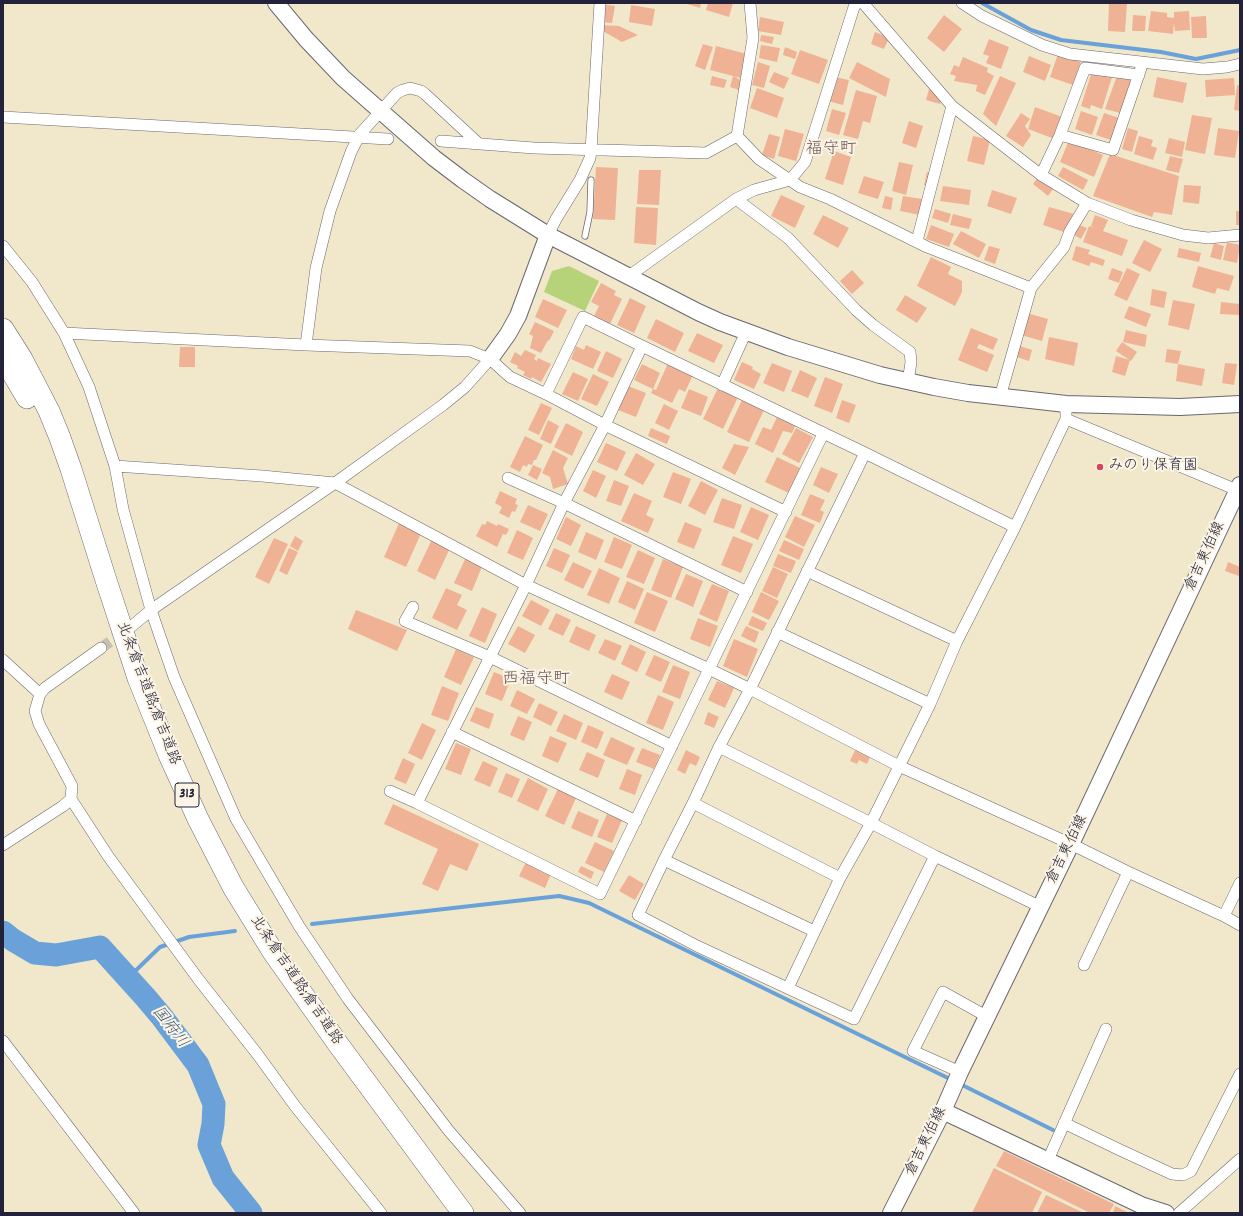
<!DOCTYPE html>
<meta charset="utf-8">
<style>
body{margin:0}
#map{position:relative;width:1243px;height:1216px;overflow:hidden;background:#f1e8cc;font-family:Dekko,sans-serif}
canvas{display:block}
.frame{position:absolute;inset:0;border:4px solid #22223b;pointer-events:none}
</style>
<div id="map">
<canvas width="1243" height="1216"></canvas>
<div class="frame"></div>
</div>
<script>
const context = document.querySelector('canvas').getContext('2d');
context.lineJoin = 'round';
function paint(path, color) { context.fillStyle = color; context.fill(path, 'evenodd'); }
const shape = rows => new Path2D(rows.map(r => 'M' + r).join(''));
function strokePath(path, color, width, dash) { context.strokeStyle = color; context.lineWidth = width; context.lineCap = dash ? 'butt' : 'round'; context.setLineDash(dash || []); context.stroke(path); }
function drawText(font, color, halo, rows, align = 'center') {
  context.font = font + ' Dekko,"Klee One",sans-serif'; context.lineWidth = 4; context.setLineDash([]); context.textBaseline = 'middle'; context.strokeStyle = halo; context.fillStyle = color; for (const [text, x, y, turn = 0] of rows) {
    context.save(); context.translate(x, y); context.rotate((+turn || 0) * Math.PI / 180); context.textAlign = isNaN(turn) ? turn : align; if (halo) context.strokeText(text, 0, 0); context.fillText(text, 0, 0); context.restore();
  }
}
paint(shape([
 [569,266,599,281,585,311,544,292,552,271]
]), '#b6d379');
strokePath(shape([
 [982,3,1031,30,1061,40,1161,52,1196,59,1240,50],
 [312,924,559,896,568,898,589,903,952,1080],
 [128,978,160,947,189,937,235,931],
 [958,1083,1053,1130]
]), '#69a1d8', 4);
strokePath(shape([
 [3,932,13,940,35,953,56,955,100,947,146,998,162,1017,198,1065,214,1104,213,1124,209,1145,223,1178,251,1213]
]), '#69a1d8', 23);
paint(shape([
 [684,3,701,3,700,8],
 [708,3,733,3,729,17,706,10],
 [1109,3,1127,3,1125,32,1108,31],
 [602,4,615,6,612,23,600,22],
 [631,5,655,9,652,26,629,22],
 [1151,11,1167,13,1167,17,1174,18,1174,12,1189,11,1190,30,1175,31,1174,23,1173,34,1148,31],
 [944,15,962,29,944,52,927,38],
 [1133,15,1146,16,1145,31,1132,31],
 [1206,16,1207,38,1192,38,1191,17],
 [760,17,784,22,781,35,758,31],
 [601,25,619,26,638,35,622,42,601,30],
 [875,32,889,38,884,49,871,44],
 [761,35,774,37,772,44,760,41],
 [989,39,1009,47,1001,69,986,63,989,56,983,54],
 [703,44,713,47,705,70,695,66],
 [761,45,780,48,777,62,759,58],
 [716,46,747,54,741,78,734,76,742,81,739,90,730,87,733,76,710,70],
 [785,47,797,52,795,59,783,55],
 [800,50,828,60,819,84,791,74],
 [1058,54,1081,61,1073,85,1050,77],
 [1029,56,1051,65,1045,81,1023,72],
 [963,57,988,68,987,72,994,76,985,95,976,91,977,85,954,81,956,76,950,74,954,65,959,67],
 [758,62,770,66,764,88,752,85],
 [857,62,890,79,886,97,849,78],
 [1092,71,1112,77,1102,109,1091,105,1090,109,1081,106],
 [774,72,789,78,784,89,769,82],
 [1118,73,1132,78,1120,113,1105,109],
 [712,76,727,80,724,88,710,85],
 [1000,76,1016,83,996,126,983,114],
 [834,77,849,80,843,105,828,101],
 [1157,77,1187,83,1183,103,1153,97],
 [1234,78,1235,95,1206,97,1205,80],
 [1237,85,1240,86,1240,111,1234,110],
 [757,88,784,98,777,118,750,108],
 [929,89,943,93,940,104,926,100],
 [856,90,877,96,870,123,863,121,858,139,843,135],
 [1035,107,1065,118,1057,140,1028,129],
 [832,109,846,113,839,135,826,131],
 [1081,111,1098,117,1092,135,1075,129],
 [1021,113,1030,119,1025,126,1031,135,1023,147,1006,136],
 [1104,113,1119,118,1111,140,1096,135],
 [1192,115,1212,118,1205,154,1185,150],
 [909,121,923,126,916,148,902,143],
 [1128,128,1138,131,1132,152,1122,149],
 [1218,128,1239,131,1235,158,1214,155],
 [785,129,804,134,796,161,778,156],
 [769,134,780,137,774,159,762,155],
 [973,136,990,140,984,165,967,161],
 [1139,136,1153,140,1151,146,1157,148,1153,160,1134,154],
 [1169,138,1185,142,1182,157,1165,153],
 [1069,140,1103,155,1094,177,1060,162],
 [834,151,851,157,843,185,825,179],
 [1110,154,1179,176,1172,215,1154,212,1152,217,1093,196],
 [1170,156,1183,159,1179,173,1166,170],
 [899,162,913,165,906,195,892,191],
 [596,167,618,168,615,220,593,219],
 [1063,167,1088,180,1083,190,1058,176],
 [639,170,661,170,659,205,637,204],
 [927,172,933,174,930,186,924,185],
 [1041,173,1056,185,1048,196,1033,184],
 [864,176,884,182,878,199,858,193],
 [1184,185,1201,186,1199,204,1183,202],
 [943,186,971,190,969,205,940,201],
 [992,190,1017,198,1011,214,987,206],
 [781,195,805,206,795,228,771,216],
 [885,196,893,198,891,210,882,208],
 [903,196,922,199,920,215,900,211],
 [636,207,658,208,656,245,634,243],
 [1049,207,1074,214,1064,232,1043,225],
 [935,209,951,214,948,223,932,218],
 [1236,211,1240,211,1240,225,1236,225],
 [953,214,972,219,969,229,950,225],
 [823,215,849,228,838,248,813,234],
 [1095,215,1108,220,1103,231,1128,240,1122,256,1083,242,1089,226,1095,228,1091,226],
 [931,225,954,234,949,247,926,239],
 [1079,225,1087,228,1081,239,1074,235],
 [961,231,986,244,979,258,953,244],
 [1144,240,1162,249,1150,272,1132,263],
 [1227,242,1240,245,1237,263,1223,260],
 [1214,243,1224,246,1221,260,1210,257],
 [989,246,1000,249,995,264,984,260],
 [1076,246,1090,250,1088,254,1105,260,1103,266,1091,262,1089,266,1072,260],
 [1179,248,1201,253,1199,262,1177,257],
 [931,257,951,267,948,274,962,281,962,292,955,306,917,286],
 [1198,266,1234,276,1229,291,1217,288,1215,294,1192,287],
 [1112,268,1123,272,1119,283,1108,279],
 [1127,268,1140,274,1127,301,1114,295],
 [852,270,864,283,852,294,840,281],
 [601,283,616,291,614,295,622,299,610,324,594,316,599,306,591,302],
 [1152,289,1167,292,1164,308,1150,305],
 [905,295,927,308,917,323,896,310],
 [630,298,646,306,634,333,617,325],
 [543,299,567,310,558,328,535,317],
 [1173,300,1195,304,1189,330,1168,325],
 [1221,302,1240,304,1240,315,1220,314],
 [1129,306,1151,314,1146,327,1124,318],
 [1027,313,1048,319,1042,341,1021,335],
 [656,319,684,333,675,352,647,338],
 [535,322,554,331,549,341,548,340,541,353,530,348,533,336,529,334],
 [971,328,998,339,993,350,979,344,977,348,994,355,987,372,958,360],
 [1126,330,1147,335,1145,347,1123,342],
 [697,333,723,345,714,363,688,351],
 [1049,337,1078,343,1074,366,1045,359],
 [1122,342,1137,352,1131,361,1116,351],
 [586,345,601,352,593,369,571,359,576,346,584,350],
 [1020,346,1032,350,1029,361,1017,357],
 [180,347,195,347,195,367,179,367],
 [1167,349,1181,351,1178,364,1205,369,1202,386,1176,381,1178,364,1165,362],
 [525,350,536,355,534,359,537,361,538,358,551,364,541,382,532,377,531,379,523,375,525,372,517,368,518,366,510,362,515,352,521,356],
 [606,351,622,359,613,378,597,371],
 [1116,356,1130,360,1125,376,1112,372],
 [742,362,753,367,752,369,761,374,754,389,734,380],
 [668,363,693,375,685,392,679,389,672,403,651,393,653,389,656,390],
 [772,363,792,371,784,392,763,383],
 [1225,363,1237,364,1234,385,1222,383],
 [642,364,660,373,653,389,634,380],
 [800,370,817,378,808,398,791,391],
 [573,372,588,379,578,401,562,394],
 [593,374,609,382,597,406,581,399],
 [825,377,843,384,832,413,814,406],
 [628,386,646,393,636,417,618,410],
 [718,388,738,397,723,429,703,419],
 [689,389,708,397,701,416,681,408],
 [742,400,764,410,749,442,727,432],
 [842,400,856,405,849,423,836,418],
 [541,403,552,408,539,435,528,430],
 [664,404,678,411,669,430,655,423],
 [778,415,796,424,792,433,783,431,773,453,755,444,763,427,771,430],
 [548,420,559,426,551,444,540,439],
 [566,423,583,432,572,456,554,447],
 [651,428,670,436,667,444,648,436],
 [796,428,813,437,799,463,782,454],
 [525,436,543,445,536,460,534,460,532,465,528,464,527,467,523,465,520,472,510,467],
 [606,443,626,452,617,471,597,462],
 [734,444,749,447,735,475,722,468],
 [553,450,568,458,563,468,568,484,553,489,550,477,542,473],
 [636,453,655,464,643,485,624,475],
 [777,457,800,468,789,493,765,482],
 [533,465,542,469,537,480,528,475],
 [821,467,838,474,829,493,813,485],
 [593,470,606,476,596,498,583,491],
 [673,472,691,479,681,504,663,497],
 [614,480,629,486,621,506,606,501],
 [701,481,718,490,705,515,688,506],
 [500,491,517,499,515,504,518,505,515,512,512,511,509,518,499,513,502,507,495,503],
 [634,493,652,501,646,515,654,519,648,533,621,521],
 [810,494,825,500,820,510,824,512,820,523,801,515],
 [722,498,742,505,734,529,713,522],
 [528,505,548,514,540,531,520,522],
 [751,507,769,515,758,540,740,532],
 [795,516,815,525,804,547,785,537],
 [566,517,581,525,571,546,556,539],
 [400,521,422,531,406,567,384,557],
 [487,521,497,526,498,524,509,529,506,535,503,534,497,547,476,536,482,524,485,525],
 [685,522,702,529,694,549,677,542],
 [517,530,533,538,523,560,507,553],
 [586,532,604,540,596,560,578,552],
 [295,536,303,541,298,551,290,546],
 [733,536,753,544,741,573,721,565],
 [433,537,451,546,435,580,417,571],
 [614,537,632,545,622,569,604,562],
 [274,538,288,544,269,584,255,577],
 [784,540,804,549,799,560,779,551],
 [289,548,298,552,287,575,279,571],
 [554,548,570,555,562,573,546,566],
 [638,550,655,558,644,584,626,577],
 [778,554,796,561,791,573,773,566],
 [466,557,483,564,472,591,454,583],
 [663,559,683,567,671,598,651,590],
 [573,562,592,571,583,589,564,580],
 [1228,562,1240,567,1240,574,1239,576,1225,571],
 [773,567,788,574,777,598,762,591],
 [599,568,620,578,609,604,587,595],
 [686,574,703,581,693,607,675,599],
 [627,581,644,589,635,610,618,602],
 [712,584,729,591,717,622,699,614],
 [446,588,462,595,457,605,467,610,457,630,432,618],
 [647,592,668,601,655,632,634,623],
 [761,592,779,601,769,620,752,612],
 [531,600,550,610,541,626,522,616],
 [482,607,497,614,485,643,469,636],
 [356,610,407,630,397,651,348,629],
 [556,613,571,620,563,636,548,629],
 [752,616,767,623,763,631,748,625],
 [698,618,718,626,710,647,690,639],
 [518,626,535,635,525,653,508,644],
 [576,626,596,635,589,651,569,642],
 [746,626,759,632,755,643,741,636],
 [605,639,622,646,615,661,598,653],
 [734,639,758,649,747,677,723,666],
 [630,644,646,652,637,672,621,664],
 [456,649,474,657,461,685,444,677],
 [654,655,670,662,661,682,645,675],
 [673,665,690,672,680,699,662,692],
 [494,672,511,679,502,701,485,694],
 [612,674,630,682,622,700,604,692],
 [717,681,734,688,725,708,708,700],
 [442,686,459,693,448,721,431,715],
 [517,690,535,699,527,714,510,706],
 [658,695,674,702,663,730,646,723],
 [539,703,558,712,551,726,533,717],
 [476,707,494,714,489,729,470,721],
 [708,712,719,717,714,728,704,724],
 [564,714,583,723,576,740,556,731],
 [518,716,532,722,524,741,510,735],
 [422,723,436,730,422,760,408,753],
 [588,725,604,732,597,749,581,742],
 [550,736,567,743,558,763,542,756],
 [611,737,635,748,627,765,603,755],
 [456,743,471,749,461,775,445,769],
 [642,748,660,755,654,769,636,762],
 [856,748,871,754,867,764,859,760,857,764,850,761],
 [686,750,700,757,696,766,690,763,685,774,677,770],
 [587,752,605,760,598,778,579,770],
 [403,758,415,764,406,784,394,779],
 [483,761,498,768,490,787,474,780],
 [627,769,642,775,635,795,619,789],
 [506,773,520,779,512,798,498,792],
 [528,778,548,789,538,811,517,801],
 [558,789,576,798,564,825,545,816],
 [393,804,479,844,467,871,450,864,438,891,422,884,438,849,384,824],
 [578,811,599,820,592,837,571,828],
 [607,814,622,820,612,843,597,837],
 [595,842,614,851,604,872,585,863],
 [526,862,551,874,545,888,519,876],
 [581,866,594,872,591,879,578,872],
 [629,875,644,884,635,900,619,891],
 [1004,1151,1114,1204,1109,1213,1090,1213,996,1166],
 [994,1168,1042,1192,1032,1213,972,1213],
 [1046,1195,1084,1213,1037,1213],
 [1115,1206,1129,1213,1113,1213]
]), '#efb294');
strokePath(shape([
 [101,648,125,631]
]), '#c8c0af', 11, [11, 5.5]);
const lane = shape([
 [585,236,590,212,591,180]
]);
const street = shape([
 [750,3,753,38,737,136,759,159,800,187,830,199,927,247,1031,288,1064,247,1070,231,1087,203],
 [863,3,952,106,1041,175,1087,203,1131,220,1183,235,1208,238,1240,235],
 [962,3,982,16,1013,31,1042,45,1070,54,1203,69,1227,67,1240,64],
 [3,117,388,139],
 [1060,135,1113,150,1141,68],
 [441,141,534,148,706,153,737,136],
 [1041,175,1060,135,1085,68,1139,75],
 [736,199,788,238,856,310,873,325,910,352,911,362,908,382],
 [548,235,556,219,580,180,590,158,591,150,600,3],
 [917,241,952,106],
 [3,246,32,282,64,333,89,387,115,466,123,509,151,610,174,677,236,819,299,926,348,999,449,1131,520,1213],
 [629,276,736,199,754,190,790,180,805,162,854,7,857,3],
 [64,333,306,345,470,351,490,359,510,377,546,394,605,425,786,512],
 [306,345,316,268,330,211,351,152,360,134,397,93,403,90,410,88,421,91,425,94,478,143],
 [722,385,746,332],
 [546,394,583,317,642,346,865,453,1015,527],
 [1000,397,1031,288],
 [1066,419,1237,490],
 [865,453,750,689,719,747,693,803,664,860,638,915,697,946,854,1019,935,856],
 [115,466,262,476,335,483,526,585,709,669,750,689,899,766,1071,844,1128,872,1224,916,1240,925],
 [508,478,564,503,747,592],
 [807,571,957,641],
 [413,607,405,621,490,657,672,746],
 [132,626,151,610,335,483,443,405,465,387,490,359],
 [777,632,930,704],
 [101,648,45,688,40,694,35,711,39,724,72,786,71,799,108,856,199,980,258,1055,295,1106,381,1213],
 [3,660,40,694],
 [452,732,636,821],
 [719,747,871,823,935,856,1041,907],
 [390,791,417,803,600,894,823,434],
 [417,803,526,585,564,503,605,425,642,346],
 [693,803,840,878],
 [3,845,63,806,71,799],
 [664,860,814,931],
 [1224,916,1240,883],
 [1084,965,1128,872],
 [788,988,840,878,871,823,930,704,957,641,1015,527,1066,419,1066,404],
 [3,1041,134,1213],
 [960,1072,913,1051,943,992,986,1016],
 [1064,1123,1118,1149,1172,1174,1183,1175,1191,1171,1240,1074],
 [1048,1160,1106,1029],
 [1179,1213,1240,1159]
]);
const secondary = shape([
 [276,3,306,39,343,78,434,158,463,180,490,199,548,235,698,312,720,322,788,347,880,375,934,387,968,393,1066,404,1180,407,1240,404],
 [490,359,508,334,518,316,548,235],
 [943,1111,1141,1205,1166,1213],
 [891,1213,943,1111,960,1072,1071,844,1240,485]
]);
const highway = shape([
 [3,329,22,359,35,384,49,411,60,438,71,469,105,577,138,678,169,755,198,819,233,887,273,952,338,1044,448,1193,463,1213],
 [3,357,27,398]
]);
strokePath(lane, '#6a676e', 7);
strokePath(street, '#6a676e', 12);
strokePath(secondary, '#6a676e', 18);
strokePath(highway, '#6a676e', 22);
strokePath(lane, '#fff', 5.5);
strokePath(street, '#fff', 11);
strokePath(secondary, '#fff', 16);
strokePath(highway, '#fff', 21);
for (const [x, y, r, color] of [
 [1100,467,4,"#d1495b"]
]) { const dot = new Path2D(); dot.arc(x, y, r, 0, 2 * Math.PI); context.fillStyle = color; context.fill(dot); strokePath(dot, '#fcf5e5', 1.5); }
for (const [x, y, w] of [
 [187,795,24]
]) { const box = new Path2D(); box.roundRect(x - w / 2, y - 12, w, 24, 3); context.fillStyle = '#fcf5e5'; context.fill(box); strokePath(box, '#22223b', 1); }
drawText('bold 14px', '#22223b', null, [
 ["313",187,795]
]);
drawText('15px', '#22223b', '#fcf5e5', [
 ["みのり保育園",1108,467]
], 'left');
drawText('15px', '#22223b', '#fcf5e5', [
 ["倉吉東伯線",1206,557,-65],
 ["北条倉吉道路;倉吉道路",147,694,69],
 ["倉吉東伯線",1068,850,-64],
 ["北条倉吉道路;倉吉道路",295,981,56],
 ["倉吉東伯線",927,1142,-64]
]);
drawText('italic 16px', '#3e557a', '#fcf5e5', [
 ["国府川",169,1028,52]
]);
drawText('17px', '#6a545a', '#fcf5e5', [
 ["福守町",831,151],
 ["西福守町",536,681]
]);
</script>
